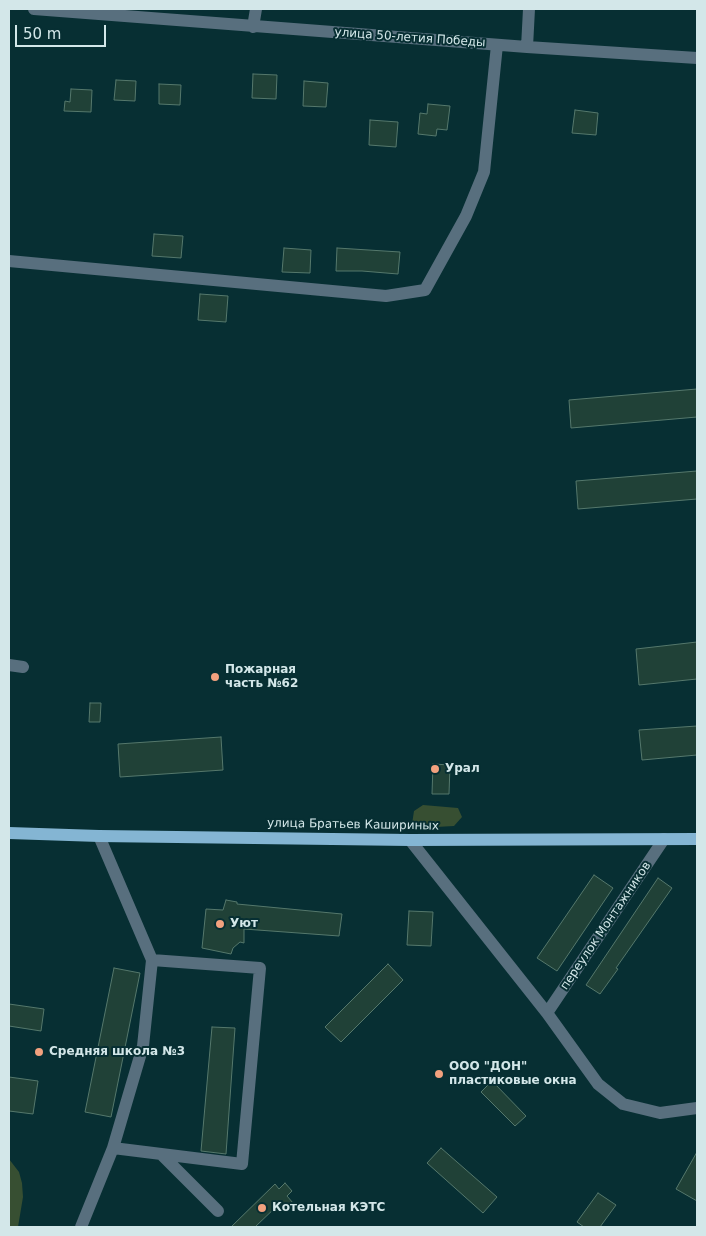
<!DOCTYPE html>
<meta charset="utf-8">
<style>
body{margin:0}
#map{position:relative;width:706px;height:1236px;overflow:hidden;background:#072f33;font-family:"DejaVu Sans",sans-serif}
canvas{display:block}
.frame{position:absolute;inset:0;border:10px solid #d3e7e9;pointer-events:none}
.scale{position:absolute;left:15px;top:25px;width:91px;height:22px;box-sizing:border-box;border:2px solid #d3e7e9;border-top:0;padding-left:6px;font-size:15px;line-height:18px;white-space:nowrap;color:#d3e7e9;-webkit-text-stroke:4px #072f33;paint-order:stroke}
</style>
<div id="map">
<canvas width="706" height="1236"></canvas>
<div class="frame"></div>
<div class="scale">50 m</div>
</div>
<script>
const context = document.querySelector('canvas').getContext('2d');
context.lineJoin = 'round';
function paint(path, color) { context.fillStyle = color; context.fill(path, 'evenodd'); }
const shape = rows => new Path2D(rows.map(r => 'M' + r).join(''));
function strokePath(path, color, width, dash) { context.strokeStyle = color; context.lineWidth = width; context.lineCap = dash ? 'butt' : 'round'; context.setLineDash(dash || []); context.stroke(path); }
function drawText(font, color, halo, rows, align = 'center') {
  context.font = font + ' "DejaVu Sans",sans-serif'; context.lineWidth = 4; context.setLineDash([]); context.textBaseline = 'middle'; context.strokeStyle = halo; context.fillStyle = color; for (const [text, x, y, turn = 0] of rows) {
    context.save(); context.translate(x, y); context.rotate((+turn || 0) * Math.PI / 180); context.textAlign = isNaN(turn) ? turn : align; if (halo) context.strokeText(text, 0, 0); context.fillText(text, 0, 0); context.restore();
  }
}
paint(shape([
 [423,805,458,808,462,817,454,826,418,828,412,824,414,811],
 [9,1159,19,1172,22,1183,23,1197,18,1227,9,1227]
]), '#374f32');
const building = shape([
 [253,74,277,75,276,99,252,98,253,74],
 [116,80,136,81,135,101,114,100,116,80],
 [304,81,328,83,326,107,303,106,304,81],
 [159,84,181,85,180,105,159,104,159,84],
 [71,89,92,90,91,112,64,111,65,101,70,102,71,89],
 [428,104,450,106,447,130,437,129,436,136,418,134,420,113,427,114,428,104],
 [575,110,598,113,596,135,572,133,575,110],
 [370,120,398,122,396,147,369,145,370,120],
 [154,234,183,236,181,258,152,256,154,234],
 [284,248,311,250,310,273,282,272,284,248],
 [337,248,400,252,398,274,362,271,336,271,337,248],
 [200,294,228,296,226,322,198,320,200,294],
 [697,389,697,417,571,428,569,400,697,389],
 [697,471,697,499,578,509,576,481,697,471],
 [697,642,697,679,639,685,636,649,697,642],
 [90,703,101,703,100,722,89,722,90,703],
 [697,726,697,755,642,760,639,730,697,726],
 [221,737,223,770,120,777,118,744,221,737],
 [433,764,450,765,449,794,432,794,433,764],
 [594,875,613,888,557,971,537,958,594,875],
 [658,878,672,888,616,968,618,969,600,994,586,985,658,878],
 [226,900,237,902,237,904,342,914,339,936,244,929,244,943,240,942,233,948,231,954,202,948,206,909,223,910,226,900],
 [409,911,433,912,431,946,407,945,409,911],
 [388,964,403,980,341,1042,325,1027,388,964],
 [114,968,140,973,111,1117,85,1112,114,968],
 [9,1004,44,1009,41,1031,9,1026,9,1004],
 [212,1027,235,1028,226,1154,201,1151,212,1027],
 [9,1077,38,1081,33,1114,9,1111,9,1077],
 [492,1081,526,1116,515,1126,481,1092,492,1081],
 [441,1148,497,1197,483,1213,427,1163,441,1148],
 [697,1152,697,1201,676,1189,697,1152],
 [285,1183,292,1191,287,1196,293,1203,284,1211,278,1205,255,1227,231,1227,275,1184,279,1189,285,1183],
 [598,1193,616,1205,600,1227,584,1227,577,1222,598,1193]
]);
paint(building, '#204137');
strokePath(building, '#55786c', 1);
strokePath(shape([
 [34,9,527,47,697,58],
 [253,27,256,9],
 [527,47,529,9],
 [9,261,386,296,425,290,466,216,484,172,497,45],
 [9,665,23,667],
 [410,840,547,1013,598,1084,623,1104,660,1113,697,1108],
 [547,1013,664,839],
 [113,1148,242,1164,260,968,152,960],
 [163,1156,218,1211],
 [81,1227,113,1148,143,1046,152,960,99,836]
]), '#586f7e', 12);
strokePath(shape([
 [9,833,99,836,410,840,697,839]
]), '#84b5d3', 12);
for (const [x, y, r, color] of [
 [215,677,5,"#f2a17e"],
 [435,769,5,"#f2a17e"],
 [220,924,5,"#f2a17e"],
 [39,1052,5,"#f2a17e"],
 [439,1074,5,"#f2a17e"],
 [262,1208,5,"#f2a17e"]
]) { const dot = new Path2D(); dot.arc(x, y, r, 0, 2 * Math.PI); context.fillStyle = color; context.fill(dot); strokePath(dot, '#072f33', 2); }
drawText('12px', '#d3e7e9', '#072f33', [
 ["улица 50-летия Победы",410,38,4],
 ["улица Братьев Кашириных",353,825,1],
 ["переулок Монтажников",606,926,-56]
]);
drawText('bold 12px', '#d3e7e9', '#072f33', [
 ["Пожарная",225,670],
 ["часть №62",225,684],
 ["Урал",445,769],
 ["Уют",230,924],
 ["Средняя школа №3",49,1052],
 ["ООО \"ДОН\"",449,1067],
 ["пластиковые окна",449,1081],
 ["Котельная КЭТС",272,1208]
], 'left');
</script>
